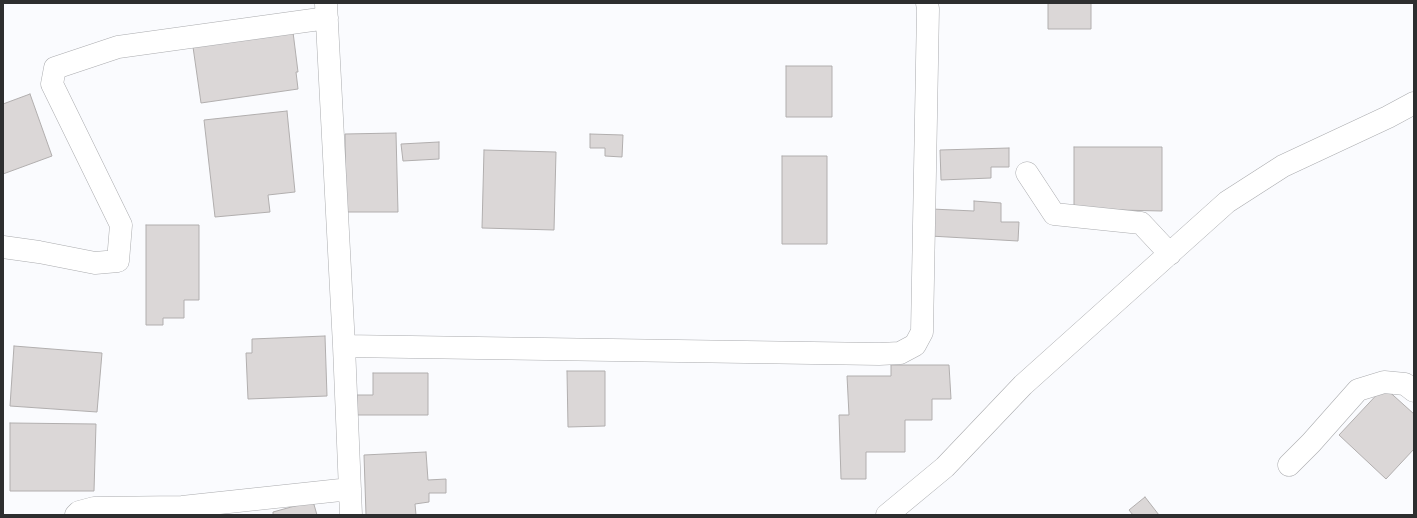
<!DOCTYPE html>
<style>
body{margin:0}
#map{position:relative;width:1417px;height:518px;overflow:hidden;background:#fafbfe;font-family:Roboto,sans-serif}
canvas{display:block}
.frame{position:absolute;inset:0;border:4px solid #2d2e2f;pointer-events:none}
</style>
<div id="map">
<canvas width="1417" height="518"></canvas>
<div class="frame"></div>
</div>
<script>
const context = document.querySelector('canvas').getContext('2d');
context.lineJoin = 'round';
function paint(path, color) { context.fillStyle = color; context.fill(path, 'evenodd'); }
const shape = rows => new Path2D(rows.map(r => 'M' + r).join(''));
function strokePath(path, color, width, dash) { context.strokeStyle = color; context.lineWidth = width; context.lineCap = dash ? 'butt' : 'round'; context.setLineDash(dash || []); context.stroke(path); }
const building = shape([
 [1048,3,1091,3,1091,29,1048,29,1048,3],
 [293,32,298,72,296,72,298,89,201,103,193,47,293,32],
 [786,66,832,66,832,117,786,117,786,66],
 [30,94,52,156,3,174,3,104,30,94],
 [287,111,295,192,268,195,270,212,215,217,204,120,287,111],
 [396,133,398,212,346,212,345,134,396,133],
 [590,134,623,135,622,157,605,156,605,148,590,148,590,134],
 [439,142,439,159,403,161,401,144,439,142],
 [1074,147,1162,147,1162,211,1074,209,1074,147],
 [1009,148,1009,167,991,167,991,178,941,180,940,150,1009,148],
 [484,150,556,152,554,230,482,228,484,150],
 [782,156,827,156,827,244,782,244,782,156],
 [974,201,1001,203,1001,222,1019,222,1018,241,930,236,932,209,974,211,974,201],
 [146,225,199,225,199,300,184,300,184,318,163,318,163,325,146,325,146,225],
 [325,336,327,396,248,399,246,353,252,353,252,339,325,336],
 [14,346,102,353,97,412,10,406,14,346],
 [891,365,949,365,951,399,932,399,932,420,905,420,905,452,866,452,866,479,841,479,839,415,849,415,847,376,891,376,891,365],
 [567,371,605,371,605,426,568,427,567,371],
 [373,373,428,373,428,415,357,415,357,395,373,395,373,373],
 [1384,387,1414,414,1414,449,1386,479,1339,435,1384,387],
 [10,423,96,424,94,491,10,491,10,423],
 [426,452,428,480,446,479,446,493,429,493,429,502,415,504,416,515,366,515,364,455,426,452],
 [1145,497,1159,515,1133,515,1129,510,1145,497],
 [313,501,317,515,273,515,273,512,313,501]
]);
paint(building, '#dbd7d7');
strokePath(building, '#b1aeae', 1);
const minor = shape([
 [326,4,344,346,351,515],
 [1027,173,1054,214,1141,223,1170,254],
 [3,247,39,252,95,263,118,261,121,225,52,84,55,68,118,47,327,18],
 [344,346,879,354,900,353,915,345,922,332,928,9,927,3],
 [1289,465,1311,443,1358,390,1384,382,1405,384,1414,391],
 [76,515,79,512,94,508,182,507,350,489],
 [887,515,945,467,1023,385,1227,202,1283,166,1388,117,1414,103]
]);
strokePath(minor, '#aaabae', 23);
strokePath(minor, '#fff', 22);
</script>
